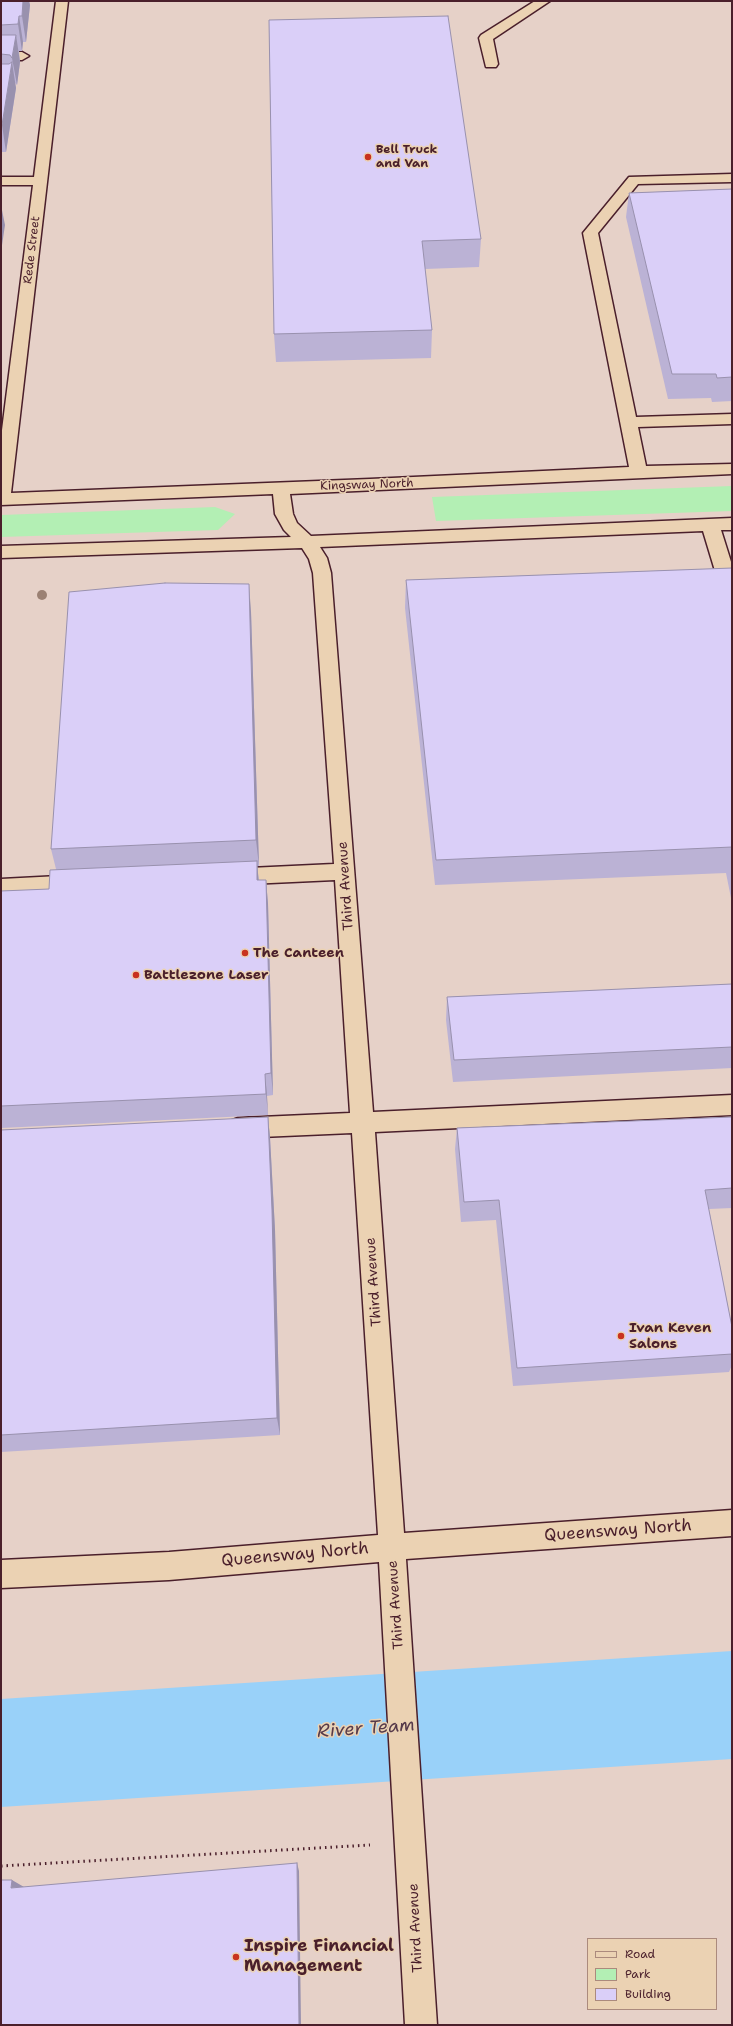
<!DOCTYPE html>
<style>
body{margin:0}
#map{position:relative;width:733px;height:2026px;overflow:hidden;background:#ebd2b3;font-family:"Shantell Sans",sans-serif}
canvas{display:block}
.frame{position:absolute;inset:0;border:2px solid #4a1f2b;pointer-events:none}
.legend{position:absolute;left:587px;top:1938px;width:130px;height:72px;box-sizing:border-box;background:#ebd2b3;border:1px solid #ab8a7d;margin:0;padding:5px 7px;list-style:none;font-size:12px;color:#4a1f2b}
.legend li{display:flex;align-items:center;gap:8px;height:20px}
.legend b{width:20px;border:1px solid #ab8a7d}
</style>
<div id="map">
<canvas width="733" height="2026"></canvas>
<div class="frame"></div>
<ul class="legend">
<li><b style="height:5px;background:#ebd2b3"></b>Road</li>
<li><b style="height:11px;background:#b3efb4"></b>Park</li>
<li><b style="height:11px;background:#dacff8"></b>Building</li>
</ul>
</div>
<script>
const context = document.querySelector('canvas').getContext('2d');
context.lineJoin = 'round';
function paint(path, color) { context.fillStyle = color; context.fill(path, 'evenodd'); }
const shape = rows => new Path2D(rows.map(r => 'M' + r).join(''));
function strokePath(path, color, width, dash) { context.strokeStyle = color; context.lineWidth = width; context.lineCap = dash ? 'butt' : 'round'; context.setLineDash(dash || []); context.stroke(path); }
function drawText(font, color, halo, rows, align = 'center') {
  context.font = font + ' "Shantell Sans",sans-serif'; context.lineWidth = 3; context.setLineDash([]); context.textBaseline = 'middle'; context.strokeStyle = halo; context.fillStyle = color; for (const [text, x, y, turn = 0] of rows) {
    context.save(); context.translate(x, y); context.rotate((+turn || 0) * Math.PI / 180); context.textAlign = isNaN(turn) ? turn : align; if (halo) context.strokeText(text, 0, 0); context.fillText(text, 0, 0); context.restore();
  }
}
paint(shape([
 [1,1,732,1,732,2025,1,2025],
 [588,1939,716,1939,716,2009,588,2009]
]), '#e6d1c8');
paint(shape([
 [732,486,732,511,436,521,432,497],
 [215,507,235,514,218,530,1,537,1,515]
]), '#b3efb4');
paint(shape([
 [732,1651,732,1759,1,1807,1,1699,732,1651]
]), '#99d1f9');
const minor = shape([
 [56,1,68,1,11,493,370,479,629,467,583,233,629,177,732,174,732,182,638,184,598,233,636,417,732,414,732,424,638,427,646,466,732,464,732,474,290,494,293,514,297,523,311,536,732,518,732,530,721,530,732,565,732,589,728,590,722,588,719,584,703,531,320,547,327,558,331,573,373,1112,732,1095,732,1115,375,1132,404,1533,732,1510,732,1536,406,1559,437,2025,405,2025,379,1562,169,1580,1,1588,1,1560,169,1552,378,1535,352,1133,238,1138,230,1135,226,1128,230,1121,238,1118,350,1113,335,880,228,885,221,883,218,877,221,871,228,869,334,864,313,573,309,559,302,548,1,558,1,546,291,537,284,530,275,514,273,494,1,505,1,438,33,185,1,185,1,177,34,177,56,1],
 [535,1,550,1,493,39,498,64,496,67,486,67,479,38,481,35,535,1],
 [1,52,22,52,29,56,22,60,1,60,1,52],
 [78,875,85,877,88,883,85,889,78,891,1,895,1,879,78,875]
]);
strokePath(minor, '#4a1f2b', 3);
strokePath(shape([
 [1,1866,370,1845]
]), '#4a1f2b', 3, [1.5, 4]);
paint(minor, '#ebd2b3');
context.fillStyle = '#9b8174';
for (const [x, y] of [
 [42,595]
]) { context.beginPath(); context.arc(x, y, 5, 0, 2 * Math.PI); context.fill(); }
paint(shape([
 [1,1,29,1,30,5,26,42,23,42,22,51,19,51,20,62,17,85,15,83,16,88,6,152,1,152],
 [269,20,481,239,479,267,425,269,432,330,431,358,276,362,274,334],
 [732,189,732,401,712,402,711,398,668,399,626,217,629,193],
 [732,568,732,903,726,873,435,885,405,608,406,580],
 [251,612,259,866,257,866,259,880,266,880,268,904,273,1095,267,1096,268,1115,1,1128,1,891,49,889,56,869,51,849],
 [732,984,732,1068,453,1082,446,1020,447,997],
 [268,1117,270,1138,275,1230,280,1435,1,1452,1,1130],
 [732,1117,732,1208,709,1209,732,1327,732,1365,729,1372,513,1386,496,1220,461,1222,455,1149,457,1128]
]), '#bbb2d5');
paint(shape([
 [23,1,29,1,30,5,26,42,22,16],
 [19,16,23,42,22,51,18,24],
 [16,35,20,62,17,85,12,58],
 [12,62,16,88,6,152,2,125],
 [1,205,5,225,1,252],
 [249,584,251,612,259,866,256,840],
 [257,861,259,886,257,880],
 [266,880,268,904,273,1095,271,1073],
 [265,1074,267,1096,268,1115,266,1094],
 [268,1117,270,1138,275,1230,280,1435,277,1418],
 [297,1863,299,1871,301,2025,299,2025],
 [12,1880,24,1887,11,1888]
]), '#9991ae');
const building = shape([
 [1,1,23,1,22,16,19,16,18,24,1,25,1,1],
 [448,16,481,239,422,241,432,330,274,334,269,20,448,16],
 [1,35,16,35,12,58,10,55,1,54,1,35],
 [12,62,2,125,1,125,1,64,9,64,12,62],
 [732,189,732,377,717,378,716,374,672,374,629,193,732,189],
 [732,568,732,847,436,860,406,580,732,568],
 [165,583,249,584,256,840,51,849,69,592,165,583],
 [257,861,257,880,266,880,271,1073,265,1074,266,1094,1,1106,1,891,49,889,50,870,257,861],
 [732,984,732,1047,454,1060,447,997,732,984],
 [268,1117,272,1210,277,1418,1,1435,1,1130,268,1117],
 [732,1117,732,1188,705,1190,732,1327,732,1354,517,1368,499,1200,464,1202,457,1128,732,1117],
 [297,1863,299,2025,1,2025,1,1880,12,1880,11,1888,297,1863]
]);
paint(building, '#dacff8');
strokePath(building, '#9991ae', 1);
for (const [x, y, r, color] of [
 [368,157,4,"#c8321e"],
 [245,953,4,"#c8321e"],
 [136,975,4,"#c8321e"],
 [621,1336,4,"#c8321e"],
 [236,1957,4,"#c8321e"]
]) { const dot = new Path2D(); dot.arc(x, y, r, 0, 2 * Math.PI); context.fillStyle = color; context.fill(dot); strokePath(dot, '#ebd2b3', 1.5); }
drawText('bold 12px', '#4a1f2b', '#ebd2b3', [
 ["Bell Truck",376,150],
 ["and Van",376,164]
], 'left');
drawText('12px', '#4a1f2b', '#ebd2b3', [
 ["Rede Street",32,250,-83],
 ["Kingsway North",367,485,-2]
]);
drawText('14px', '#4a1f2b', '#ebd2b3', [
 ["Third Avenue",346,886,-94],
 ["Third Avenue",374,1282,-94],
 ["Third Avenue",396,1605,-94],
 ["Third Avenue",416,1928,-93]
]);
drawText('bold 14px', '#4a1f2b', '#ebd2b3', [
 ["The Canteen",253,953],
 ["Battlezone Laser",144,975],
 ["Ivan Keven",629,1328],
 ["Salons",629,1344]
], 'left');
drawText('17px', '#4a1f2b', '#ebd2b3', [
 ["Queensway North",618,1531,-4],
 ["Queensway North",295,1555,-5]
]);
drawText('bold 17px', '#4a1f2b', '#ebd2b3', [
 ["Inspire Financial",244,1947],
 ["Management",244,1967]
], 'left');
drawText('italic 18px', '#563a4a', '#ebd2b3', [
 ["River Team",366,1729,-4]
]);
</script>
